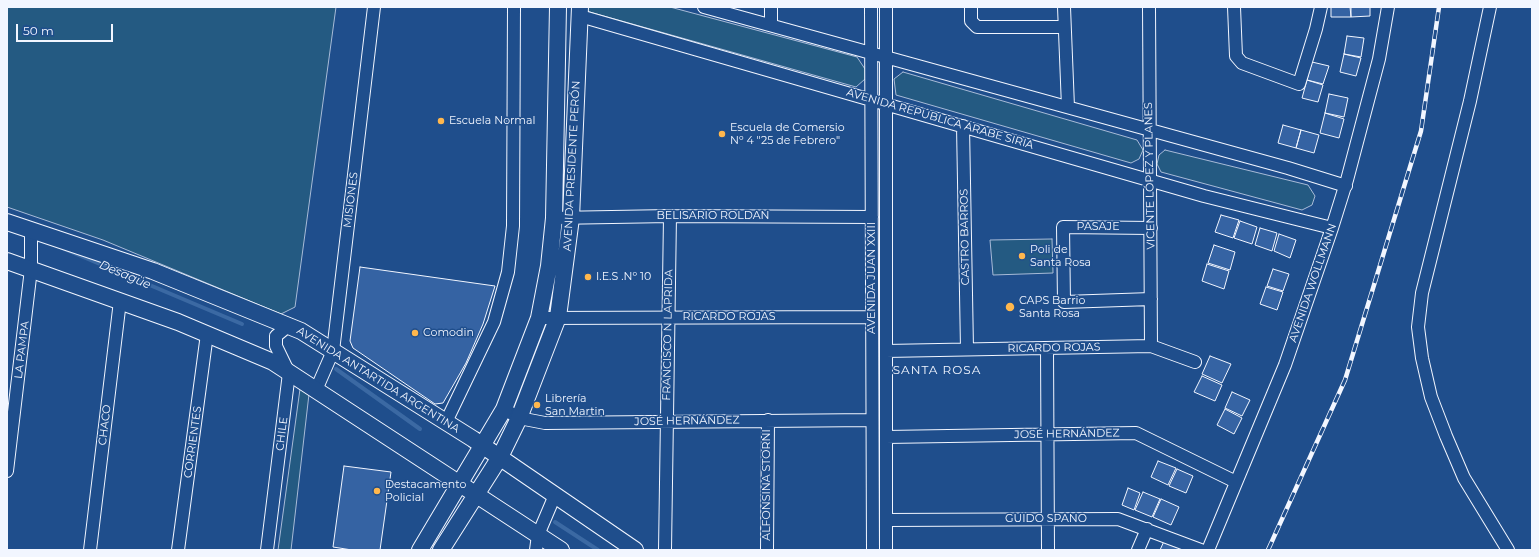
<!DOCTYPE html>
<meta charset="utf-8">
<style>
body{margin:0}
#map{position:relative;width:1539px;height:557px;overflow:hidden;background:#1f4e8c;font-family:Montserrat,sans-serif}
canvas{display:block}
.frame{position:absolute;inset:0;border:8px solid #f2f6ff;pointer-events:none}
.scale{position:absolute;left:16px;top:24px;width:97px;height:18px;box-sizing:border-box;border:2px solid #f2f6ff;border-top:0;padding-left:5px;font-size:12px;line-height:14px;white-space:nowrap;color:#f2f6ff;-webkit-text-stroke:3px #1f4e8c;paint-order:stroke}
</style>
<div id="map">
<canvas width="1539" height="557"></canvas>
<div class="frame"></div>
<div class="scale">50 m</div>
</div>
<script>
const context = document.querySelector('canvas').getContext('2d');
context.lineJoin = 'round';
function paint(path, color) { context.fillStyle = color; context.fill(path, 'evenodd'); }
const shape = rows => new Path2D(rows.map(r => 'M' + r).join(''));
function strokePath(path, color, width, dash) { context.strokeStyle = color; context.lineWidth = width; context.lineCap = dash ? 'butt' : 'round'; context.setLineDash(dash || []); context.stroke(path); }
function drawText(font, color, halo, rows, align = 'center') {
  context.font = font + ' Montserrat,sans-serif'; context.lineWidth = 3; context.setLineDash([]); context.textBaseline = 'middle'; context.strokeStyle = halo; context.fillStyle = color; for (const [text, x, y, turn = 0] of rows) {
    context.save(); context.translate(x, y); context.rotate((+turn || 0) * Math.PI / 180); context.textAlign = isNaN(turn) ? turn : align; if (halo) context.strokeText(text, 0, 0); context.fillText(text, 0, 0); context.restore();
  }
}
const green = shape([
 [7,7,336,7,295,307,281,314,103,240,7,207,7,7],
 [586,7,670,7,857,57,865,69,865,79,856,87,586,11,586,7],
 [903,72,1137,140,1143,150,1139,159,1131,163,896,95,894,79,903,72],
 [1165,150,1308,185,1315,196,1312,205,1302,210,1161,172,1157,164,1159,155,1165,150],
 [1052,239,1053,273,993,275,990,240,1052,239],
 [300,389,305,389,309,394,291,550,278,550,300,389]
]);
paint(green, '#245a82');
strokePath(green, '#a8bbd7', 1);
strokePath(shape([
 [62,248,242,324],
 [336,369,420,429],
 [555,522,598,550]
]), '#3b69a3', 4);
const building = shape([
 [1331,7,1350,7,1351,17,1331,17,1331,7],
 [1351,7,1370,7,1370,16,1351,17,1351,7],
 [1347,36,1364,38,1361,57,1344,54,1347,36],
 [1344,54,1361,58,1356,76,1340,72,1344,54],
 [1312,62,1329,66,1323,84,1307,80,1312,62],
 [1307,80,1323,85,1318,102,1302,98,1307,80],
 [1329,94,1348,98,1344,117,1325,113,1329,94],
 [1325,113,1344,119,1339,138,1320,133,1325,113],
 [1283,125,1301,130,1296,148,1278,143,1283,125],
 [1301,130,1319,135,1314,153,1296,148,1301,130],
 [1221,215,1239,220,1233,238,1215,232,1221,215],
 [1240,221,1257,227,1252,244,1234,238,1240,221],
 [1260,228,1277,233,1272,251,1255,245,1260,228],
 [1279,234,1296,240,1290,258,1274,251,1279,234],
 [1214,245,1235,252,1230,270,1208,263,1214,245],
 [1207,264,1229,271,1224,289,1202,281,1207,264],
 [360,267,495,286,483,324,466,363,443,403,435,404,353,348,350,341,360,267],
 [1273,269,1289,274,1283,291,1267,286,1273,269],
 [1266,287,1283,292,1277,310,1260,304,1266,287],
 [1210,356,1231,364,1222,383,1202,374,1210,356],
 [1202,376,1222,385,1215,401,1194,392,1202,376],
 [1232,392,1250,400,1242,416,1225,408,1232,392],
 [1225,409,1242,418,1234,434,1217,425,1225,409],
 [1158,461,1176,468,1168,485,1151,477,1158,461],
 [344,466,391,472,380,550,352,550,333,547,344,466],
 [1177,469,1193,476,1186,493,1169,486,1177,469],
 [1128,488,1140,493,1134,510,1122,505,1128,488],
 [1143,492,1160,499,1152,517,1135,510,1143,492],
 [1161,499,1179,507,1171,525,1153,517,1161,499],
 [1165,539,1182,545,1180,550,1160,550,1165,539]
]);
paint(building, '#3563a3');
strokePath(building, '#f2f6ff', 1);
const street = shape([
 [704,7,1288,168,1346,186],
 [771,7,771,25],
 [871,7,873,550],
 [971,7,971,21,977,27,1064,27],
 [1064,7,1068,107],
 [1149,7,1151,346],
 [1234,7,1236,56,1242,63,1299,84,1316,29,1321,7],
 [1490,7,1470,101,1422,293,1418,327,1422,358,1431,397,1446,436,1464,478,1508,550],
 [580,16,1204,196,1332,228],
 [963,126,967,349],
 [554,218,670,216,872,217],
 [1151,228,1063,227,1064,302,1151,299],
 [539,318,872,317],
 [1047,348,1048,550],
 [886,351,1151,346,1195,362],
 [316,390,333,351,374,7],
 [504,409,519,418,545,423,872,420],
 [446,422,494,322,508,272,513,226,514,7],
 [886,437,1136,433,1236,482],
 [7,471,31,269,31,230],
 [886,520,1118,519,1201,550],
 [90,550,120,301],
 [178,550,207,334],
 [267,550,289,373,276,346,276,336,288,326],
 [536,550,538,535,555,495],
 [665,550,670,216],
 [767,550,768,420],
 [886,550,886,7],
 [1138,550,1147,529],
 [1208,550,1285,365,1332,228,1347,180,1379,59,1388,7]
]);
const secondary = shape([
 [7,222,153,271,301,331,473,439,635,550],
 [7,261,178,322,273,362,561,550],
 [420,550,504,409,539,318,549,266,554,218,558,7],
 [441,550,500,457,519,418,558,317,571,218,580,7]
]);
strokePath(street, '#f2f6ff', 14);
strokePath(secondary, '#f2f6ff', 18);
strokePath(street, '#1f4e8c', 12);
strokePath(secondary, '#1f4e8c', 16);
const rail = shape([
 [1268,550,1345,380,1421,131,1439,7]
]);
strokePath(rail, '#f2f6ff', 4.5);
strokePath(rail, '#1f4e8c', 3, [9]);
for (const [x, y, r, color] of [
 [441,121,4,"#ffb74d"],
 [722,134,4,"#ffb74d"],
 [1022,256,4,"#ffb74d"],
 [588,277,4,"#ffb74d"],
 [1010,307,5,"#ffb74d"],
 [415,333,4,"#ffb74d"],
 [537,405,4,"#ffb74d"],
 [377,491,4,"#ffb74d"]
]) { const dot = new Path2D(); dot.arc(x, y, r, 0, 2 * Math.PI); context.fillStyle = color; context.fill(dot); strokePath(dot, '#1f4e8c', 1.5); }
drawText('11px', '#f2f6ff', '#1f4e8c', [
 ["AVENIDA REPÚBLICA ÁRABE SIRIA",940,119,16],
 ["AVENIDA PRESIDENTE PERÓN",572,166,-87],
 ["VICENTE LÓPEZ Y PLANES",1150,176,-91],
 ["MISIONES",351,200,-83],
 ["BELISARIO ROLDAN",713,216],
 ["PASAJE",1098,227],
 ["CASTRO BARROS",965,237,-91],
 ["AVENIDA JUAN XXIII",872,278,-90],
 ["AVENIDA WOLLMANN",1313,283,-71],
 ["RICARDO ROJAS",729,317],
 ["FRANCISCO N LAPRIDA",668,335,-89],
 ["RICARDO ROJAS",1054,348,-1],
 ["LA PAMPA",22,350,-83],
 ["AVENIDA ANTARTIDA ARGENTINA",378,380,32],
 ["JOSÉ HERNÁNDEZ",687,421,-1],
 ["CHACO",105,425,-83],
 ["CHILE",282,434,-83],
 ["JOSÉ HERNÁNDEZ",1067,434,-1],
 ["CORRIENTES",193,442,-82],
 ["ALFONSINA STORNI",767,485,-90],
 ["GUIDO SPANO",1046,519]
]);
drawText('11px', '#f2f6ff', '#1f4e8c', [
 ["Escuela Normal",449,121],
 ["Escuela de Comersio",730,128],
 ["Nº 4 \"25 de Febrero\"",730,141],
 ["Poli de",1030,250],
 ["Santa Rosa",1030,263],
 ["I.E.S .Nº 10",596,277],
 ["CAPS Barrio",1019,301],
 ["Santa Rosa",1019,314],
 ["Comodin",423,333],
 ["Librería",545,399],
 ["San Martin",545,412],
 ["Destacamento",385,485],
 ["Policial",385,498]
], 'left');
drawText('italic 12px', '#f2f6ff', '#1f4e8c', [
 ["Desagüe",125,275,23]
]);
context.letterSpacing = '1px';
drawText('12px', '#f2f6ff', '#1f4e8c', [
 ["SANTA ROSA",937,370]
]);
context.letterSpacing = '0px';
</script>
